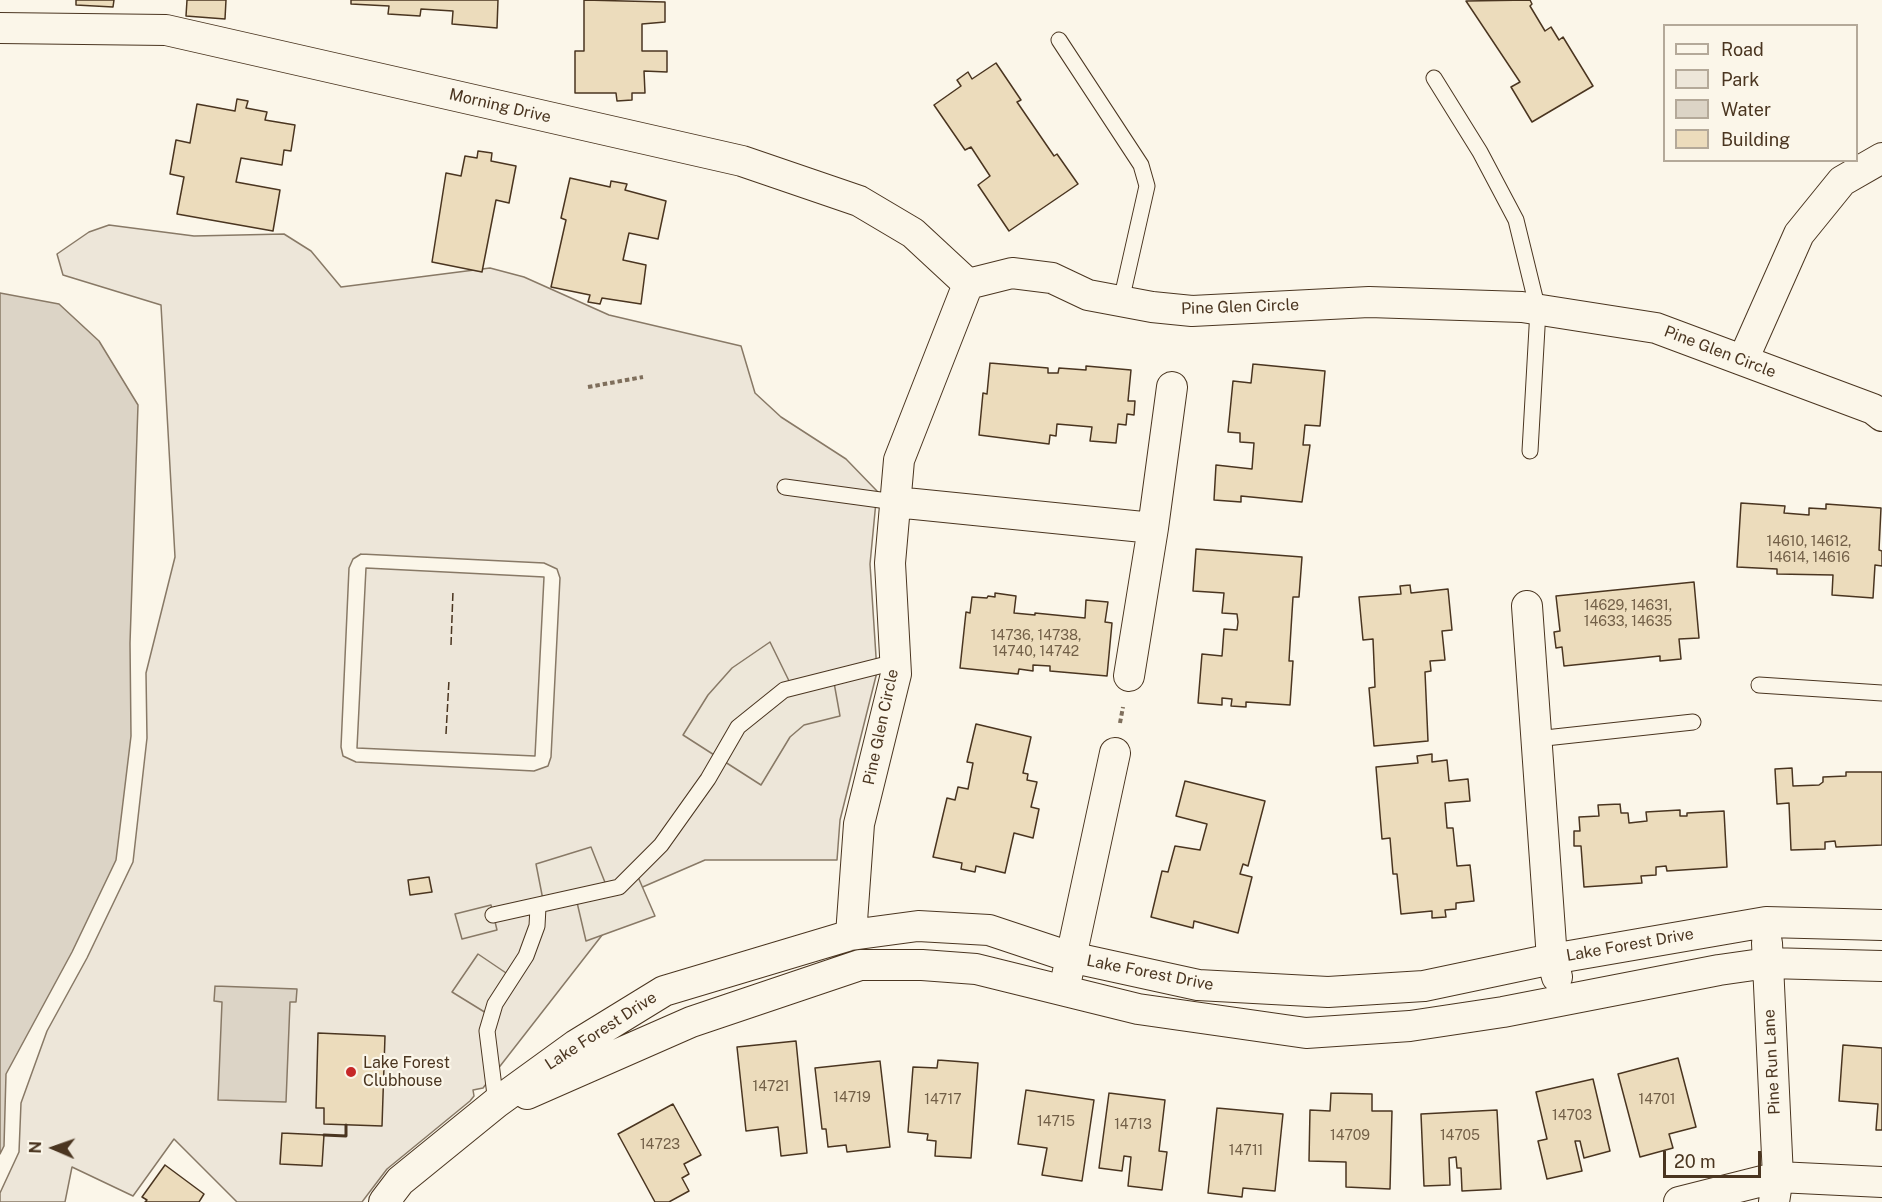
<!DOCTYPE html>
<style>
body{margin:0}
#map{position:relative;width:1882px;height:1202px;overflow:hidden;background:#fbf6e9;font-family:"Public Sans",sans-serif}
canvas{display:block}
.legend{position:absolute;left:1663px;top:24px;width:195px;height:138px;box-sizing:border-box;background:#fbf6e9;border:2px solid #b4a999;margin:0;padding:8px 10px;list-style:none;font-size:18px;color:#4a3520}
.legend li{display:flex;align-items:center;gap:12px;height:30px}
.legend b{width:30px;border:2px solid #b4a999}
.north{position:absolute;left:24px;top:1118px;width:60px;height:60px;-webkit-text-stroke:4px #fbf6e9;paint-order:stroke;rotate:272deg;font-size:16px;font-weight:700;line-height:24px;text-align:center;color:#4a3520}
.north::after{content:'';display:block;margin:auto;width:21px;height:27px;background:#4a3520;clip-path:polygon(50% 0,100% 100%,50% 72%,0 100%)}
.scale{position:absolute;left:1663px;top:1151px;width:98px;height:27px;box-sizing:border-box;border:3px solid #4a3520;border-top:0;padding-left:8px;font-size:18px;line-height:21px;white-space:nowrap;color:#4a3520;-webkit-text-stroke:4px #fbf6e9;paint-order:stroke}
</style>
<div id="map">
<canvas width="1882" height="1202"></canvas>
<ul class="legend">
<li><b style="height:8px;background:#fbf6e9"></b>Road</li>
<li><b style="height:16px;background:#ede6d9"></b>Park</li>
<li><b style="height:16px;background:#dcd4c6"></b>Water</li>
<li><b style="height:16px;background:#ecdcbc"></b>Building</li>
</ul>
<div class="north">N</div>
<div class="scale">20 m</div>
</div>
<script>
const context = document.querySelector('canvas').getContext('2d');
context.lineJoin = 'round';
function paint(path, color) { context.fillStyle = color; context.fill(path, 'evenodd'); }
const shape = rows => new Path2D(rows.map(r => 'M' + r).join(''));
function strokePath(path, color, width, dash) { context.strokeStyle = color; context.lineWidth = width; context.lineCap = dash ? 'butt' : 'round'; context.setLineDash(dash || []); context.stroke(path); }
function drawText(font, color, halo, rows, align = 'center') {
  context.font = font + ' "Public Sans",sans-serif'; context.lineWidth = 4.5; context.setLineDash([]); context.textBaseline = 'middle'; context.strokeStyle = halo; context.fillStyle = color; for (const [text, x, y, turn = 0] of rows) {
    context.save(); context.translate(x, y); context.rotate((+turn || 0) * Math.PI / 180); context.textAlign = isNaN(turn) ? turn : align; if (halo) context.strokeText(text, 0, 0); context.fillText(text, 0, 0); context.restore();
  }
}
const green = shape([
 [109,225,194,236,284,234,311,251,341,287,490,268,524,277,609,315,741,346,755,393,781,417,846,459,877,491,870,564,877,672,840,820,837,860,705,860,638,889,483,1088,473,1090,474,1096,470,1101,387,1169,362,1202,237,1202,174,1139,133,1196,72,1167,65,1202,0,1202,0,1193,19,1152,21,1103,47,1031,87,958,133,862,147,738,146,673,175,557,161,305,63,275,57,254,89,232,109,225],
 [361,554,544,563,557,569,560,578,551,757,548,766,534,771,356,762,343,756,341,747,349,568,353,559,361,554],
 [366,568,544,577,535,756,357,748,366,568]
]);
paint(green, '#ede6d9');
strokePath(green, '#887966', 1.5);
const parking = shape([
 [770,642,792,687,833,677,840,716,804,725,790,737,761,785,683,735,708,695,732,668,770,642],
 [591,847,608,890,635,870,655,916,586,941,576,898,544,905,536,864,591,847],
 [491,905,497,930,462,939,455,914,491,905],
 [478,954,512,977,491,1016,452,992,478,954]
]);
paint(parking, '#ede7d9');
strokePath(parking, '#887966', 1.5);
const water = shape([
 [0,293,59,304,99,341,138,405,130,643,131,736,116,860,72,952,6,1074,4,1146,0,1154,0,293],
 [215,986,297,989,296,1002,290,1002,286,1102,218,1100,222,1002,214,1001,215,986]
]);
paint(water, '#dcd4c6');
strokePath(water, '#887966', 1.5);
const building = shape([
 [76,0,114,0,113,7,76,5,76,0],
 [187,0,226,0,225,19,186,16,187,0],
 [351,0,498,0,497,28,452,24,453,11,421,9,420,16,388,14,389,6,351,4,351,0],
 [584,0,665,2,665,22,642,24,642,51,667,51,667,72,644,71,645,93,632,93,632,100,617,101,616,93,575,93,575,51,584,51,584,0],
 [1530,0,1532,4,1530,6,1545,31,1551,27,1559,40,1563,37,1593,86,1532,122,1511,87,1520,82,1466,1,1530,0],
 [996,63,1021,100,1017,102,1054,156,1057,154,1078,184,1009,231,978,185,990,176,971,147,965,150,934,105,961,86,957,80,968,72,972,79,996,63],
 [237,99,248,101,246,108,267,112,265,120,295,125,291,151,284,150,282,165,241,158,236,182,280,190,273,231,177,214,184,177,170,174,176,140,190,143,197,104,235,111,237,99],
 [478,151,492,153,491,161,516,166,509,203,496,200,482,272,432,262,446,173,461,176,465,156,477,158,478,151],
 [570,178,610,187,611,181,627,184,625,190,666,201,658,239,629,233,623,260,646,265,641,304,602,298,600,304,588,302,590,295,551,287,566,220,561,218,570,178],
 [990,363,1048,368,1048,373,1058,373,1059,368,1086,370,1086,366,1131,370,1128,401,1135,401,1134,415,1127,414,1126,425,1118,424,1116,443,1090,441,1092,427,1057,424,1056,436,1050,435,1049,444,979,435,983,393,987,394,990,363],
 [1253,364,1325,371,1320,426,1305,425,1303,445,1310,445,1302,502,1241,496,1241,502,1214,500,1216,465,1252,469,1254,443,1240,442,1240,433,1228,432,1233,381,1251,383,1253,364],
 [1741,503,1785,506,1784,513,1809,515,1809,508,1826,509,1826,504,1881,508,1879,550,1882,551,1882,566,1875,565,1873,598,1832,595,1833,575,1777,574,1777,569,1737,567,1741,503],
 [1196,549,1302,557,1299,597,1293,597,1289,661,1293,661,1290,705,1246,702,1246,707,1231,706,1232,699,1222,698,1222,705,1198,703,1202,654,1222,656,1224,629,1237,630,1238,622,1237,614,1222,613,1224,593,1193,591,1196,549],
 [1694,582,1699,638,1679,639,1681,659,1660,661,1660,656,1564,666,1562,647,1556,648,1554,632,1560,631,1556,596,1694,582],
 [1410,585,1411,593,1448,589,1452,630,1442,631,1445,660,1430,661,1431,671,1425,672,1428,741,1374,746,1369,688,1375,687,1373,639,1363,640,1359,597,1401,594,1400,586,1410,585],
 [995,593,1016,596,1014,613,1035,615,1035,613,1085,618,1086,600,1108,602,1105,622,1112,623,1107,676,1050,671,1050,666,1033,665,1033,671,1019,669,1018,674,960,668,966,612,970,613,972,597,987,598,988,596,995,597,995,593],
 [976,724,1031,737,1023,773,1028,774,1027,780,1037,782,1031,807,1039,809,1033,838,1014,833,1005,873,976,866,975,872,961,869,962,863,933,857,947,798,955,800,958,787,968,789,973,763,967,762,976,724],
 [1432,754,1432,762,1447,760,1449,781,1468,779,1470,801,1445,803,1447,828,1453,828,1457,866,1470,865,1474,901,1456,903,1456,909,1445,910,1446,917,1432,918,1432,911,1401,914,1397,874,1393,874,1390,838,1382,839,1376,767,1418,763,1417,756,1432,754],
 [1792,768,1793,786,1819,785,1823,782,1823,777,1846,776,1846,772,1882,772,1882,845,1836,847,1835,841,1825,842,1825,849,1791,850,1789,803,1777,804,1775,769,1792,768],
 [1185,781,1265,801,1248,866,1243,864,1240,874,1252,877,1238,933,1194,921,1193,928,1151,917,1162,871,1168,872,1175,846,1200,850,1207,824,1176,816,1185,781],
 [1620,804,1621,813,1628,813,1629,823,1647,821,1646,812,1680,810,1680,816,1687,816,1687,813,1724,811,1727,867,1667,871,1666,866,1656,867,1656,875,1641,876,1642,883,1584,887,1581,846,1574,846,1574,831,1580,831,1579,817,1599,816,1598,805,1620,804],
 [429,877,432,892,410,895,408,880,429,877],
 [318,1033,385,1036,382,1126,324,1124,324,1108,316,1108,318,1033],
 [796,1041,807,1153,781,1156,778,1127,746,1131,737,1047,796,1041],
 [1843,1045,1882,1048,1882,1130,1876,1130,1878,1104,1839,1101,1843,1045],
 [1678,1058,1696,1127,1669,1134,1673,1148,1640,1157,1618,1074,1678,1058],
 [938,1060,978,1063,971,1158,935,1156,936,1141,927,1140,928,1134,908,1132,913,1067,937,1068,938,1060],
 [880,1061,890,1147,847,1152,846,1145,828,1147,826,1129,822,1129,815,1068,880,1061],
 [1593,1079,1610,1151,1584,1158,1580,1141,1575,1141,1582,1171,1547,1179,1538,1141,1547,1139,1536,1092,1593,1079],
 [1026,1090,1094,1100,1082,1181,1042,1175,1047,1148,1018,1144,1026,1090],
 [1109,1093,1165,1100,1159,1151,1167,1152,1162,1190,1128,1186,1131,1157,1124,1156,1122,1171,1099,1168,1109,1093],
 [1331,1093,1372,1094,1372,1111,1392,1111,1390,1189,1346,1187,1346,1162,1309,1161,1310,1110,1330,1111,1331,1093],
 [673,1104,701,1155,684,1164,689,1174,682,1178,689,1191,669,1202,655,1202,618,1134,673,1104],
 [1217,1108,1283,1114,1275,1191,1243,1188,1242,1197,1208,1193,1217,1108],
 [1497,1110,1501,1189,1462,1191,1461,1168,1457,1168,1456,1157,1449,1158,1450,1185,1424,1186,1421,1114,1497,1110],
 [282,1133,324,1135,322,1166,280,1164,282,1133],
 [165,1165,204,1194,199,1202,145,1202,147,1200,142,1197,165,1165]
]);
paint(building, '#ecdcbc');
strokePath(building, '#4a3520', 1.5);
const lane = shape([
 [1059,40,1141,165,1147,186,1121,301],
 [1434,78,1480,152,1516,220,1538,310,1530,451],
 [785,487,895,502],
 [1759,685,1882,693],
 [1536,739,1693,722],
 [493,915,619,887,661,845,708,779,738,727,784,690,895,662],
 [496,1103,487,1031,495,1004,526,956,537,926,538,907]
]);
const street = shape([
 [0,28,166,30,742,161,859,201,913,233,968,284],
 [968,284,1012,273,1052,278,1088,295,1152,307,1192,311,1369,302,1522,307,1656,328,1873,409,1882,416],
 [1743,360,1799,234,1842,181,1882,158],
 [895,502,1153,528,1172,387],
 [1527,606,1552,959,1557,977],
 [1129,676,1153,528],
 [851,935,859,824,896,674,890,563,899,460,968,284],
 [1767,943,1778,1177,1774,1202],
 [1067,976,1115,753],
 [527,1094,691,1022,860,965,922,965,976,969,1138,1009,1306,1033,1410,1026,1503,1012,1719,970,1768,963,1882,966],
 [384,1202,400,1181,496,1103,576,1045,664,991,851,935,918,926,989,930,1070,957,1198,985,1328,992,1424,986,1552,959,1766,922,1882,925],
 [1679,1202,1778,1177,1882,1182]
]);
strokePath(lane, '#4a3520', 17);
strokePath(street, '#4a3520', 32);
strokePath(shape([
 [588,387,643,377],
 [1120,723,1123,707]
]), '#7f6f5c', 4, [4.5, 3]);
strokePath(lane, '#fbf6e9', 15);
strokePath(street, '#fbf6e9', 30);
strokePath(shape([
 [451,645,453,591],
 [446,734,449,680]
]), '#4a3520', 1.5, [8, 3]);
strokePath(shape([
 [324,1135,346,1136,346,1125]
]), '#4a3520', 3);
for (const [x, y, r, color] of [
 [351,1072,6,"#c62828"]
]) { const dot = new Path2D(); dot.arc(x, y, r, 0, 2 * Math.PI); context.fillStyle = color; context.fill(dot); strokePath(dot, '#fbf6e9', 2); }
drawText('14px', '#725f47', null, [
 ["14610, 14612,",1809,542],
 ["14614, 14616",1809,558],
 ["14629, 14631,",1628,606],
 ["14633, 14635",1628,622],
 ["14736, 14738,",1036,636],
 ["14740, 14742",1036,652],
 ["14721",771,1087],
 ["14719",852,1098],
 ["14717",943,1100],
 ["14701",1657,1100],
 ["14703",1572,1116],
 ["14715",1056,1122],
 ["14713",1133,1125],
 ["14709",1350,1136],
 ["14705",1460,1136],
 ["14723",660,1145],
 ["14711",1246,1151]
]);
drawText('16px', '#4a3520', '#fbf6e9', [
 ["Morning Drive",500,106,13],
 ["Pine Glen Circle",1240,307,-2],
 ["Pine Glen Circle",1720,352,21],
 ["Pine Glen Circle",881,727,-78],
 ["Lake Forest Drive",1630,945,-10],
 ["Lake Forest Drive",1150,973,11],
 ["Lake Forest Drive",601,1031,-33],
 ["Pine Run Lane",1772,1062,-93]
]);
drawText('16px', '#4a3520', '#fbf6e9', [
 ["Lake Forest",363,1063],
 ["Clubhouse",363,1081]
], 'left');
</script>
